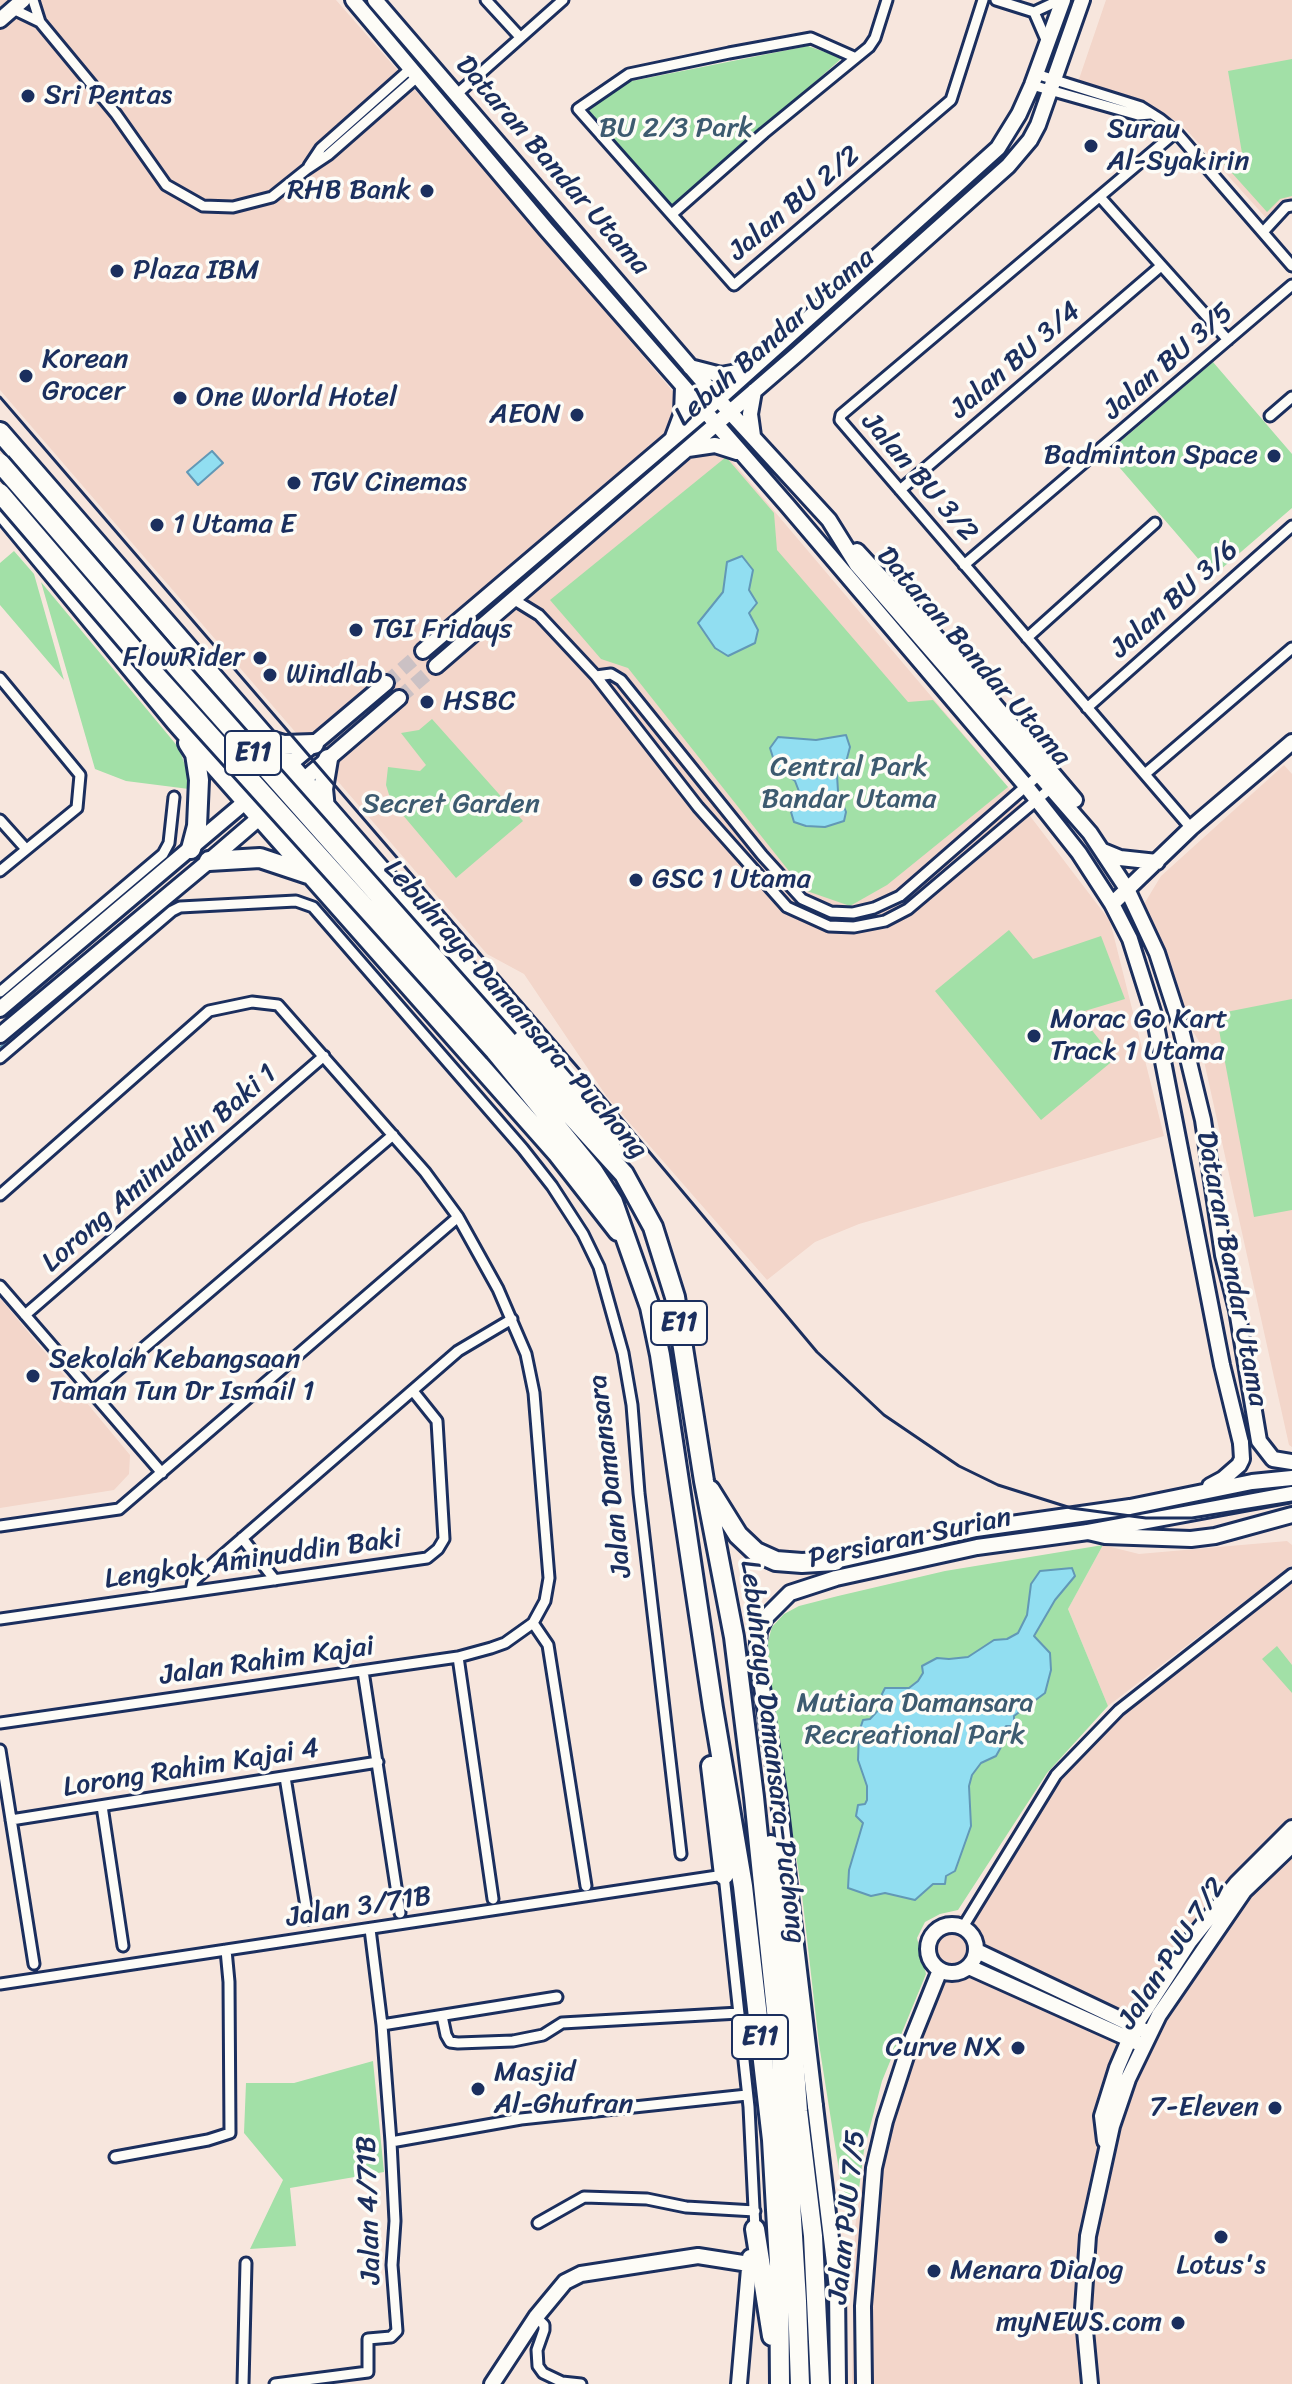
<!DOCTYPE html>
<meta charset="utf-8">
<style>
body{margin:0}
canvas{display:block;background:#f7e6dd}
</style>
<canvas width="1292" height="2384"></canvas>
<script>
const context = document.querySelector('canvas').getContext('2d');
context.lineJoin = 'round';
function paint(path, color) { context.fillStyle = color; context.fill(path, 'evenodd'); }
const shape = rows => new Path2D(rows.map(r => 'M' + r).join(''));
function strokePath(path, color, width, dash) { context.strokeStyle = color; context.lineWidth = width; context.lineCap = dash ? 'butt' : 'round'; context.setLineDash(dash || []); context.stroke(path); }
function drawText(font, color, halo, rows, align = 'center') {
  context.font = font + ' Sriracha,sans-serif'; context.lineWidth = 7; context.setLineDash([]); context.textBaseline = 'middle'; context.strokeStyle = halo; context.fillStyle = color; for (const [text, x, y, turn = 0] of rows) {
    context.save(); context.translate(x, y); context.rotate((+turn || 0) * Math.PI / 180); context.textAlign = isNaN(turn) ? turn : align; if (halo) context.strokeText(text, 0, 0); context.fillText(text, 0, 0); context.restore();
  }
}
paint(shape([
 [0,0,336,0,493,179,1008,787,1110,921,1164,1136,859,1224,815,1242,767,1280,607,1097,524,974,487,954,0,390],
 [1106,0,1292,0,1292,202,1268,220,1183,126,1166,115,1078,82],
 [1284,765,1292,774,1292,1447,1289,1445,1200,1043,1186,1020,1141,909,1161,876],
 [0,1298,130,1455,129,1474,114,1490,0,1508],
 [1287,1541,1292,1545,1292,1565,1108,1706,1068,1609,1103,1545,1139,1554],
 [1292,1570,1292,2384,852,2384,855,2227,866,2157,888,2083,930,1976,923,1950,922,1935,932,1924,946,1917,962,1914,1049,1776,1108,1711]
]), '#f3d6ca');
paint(shape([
 [808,46,842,58,672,209,586,112,627,82],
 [1292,59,1292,196,1280,199,1267,212,1223,163,1243,159,1228,71],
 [1213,362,1292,454,1292,508,1213,576,1107,453],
 [726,457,774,513,777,550,908,702,933,700,1008,787,887,885,850,906,804,890,628,668,601,659,550,600],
 [14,551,34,574,64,680,0,605,0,563],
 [41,582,179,748,187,771,189,789,126,781,95,769],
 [432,719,523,821,456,878,391,801,386,785,388,767,420,771,426,765,401,733,419,730],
 [1009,930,1033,959,1101,936,1125,999,1078,1013,1115,1059,1041,1120,935,991],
 [1292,999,1292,1210,1254,1217,1216,1014],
 [1103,1545,1068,1609,1108,1706,1047,1773,958,1910,940,1914,925,1922,917,1938,926,1974,882,2081,864,2150,855,2220,841,2183,819,2044,802,1895,767,1663,767,1645,772,1627,784,1614,799,1606,838,1596,945,1571],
 [1277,1646,1292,1665,1292,1693,1262,1659],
 [373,2061,384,2172,290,2188,296,2246,250,2249,283,2180,244,2133,246,2083,294,2083]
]), '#a2e0a7');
const water = shape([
 [212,451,223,463,198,485,187,472,212,451],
 [742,556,753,570,749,590,757,603,749,613,758,630,755,643,728,656,715,648,698,623,723,592,727,562,742,556],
 [846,735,850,747,845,766,837,775,838,791,846,812,844,821,825,827,806,826,794,822,791,812,798,803,800,794,795,781,776,767,770,748,778,737,816,740,846,735],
 [1072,1568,1075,1576,1055,1600,1034,1636,1050,1653,1051,1670,1045,1693,1014,1716,1014,1726,1006,1726,999,1735,1001,1747,996,1756,981,1763,972,1775,969,1786,971,1826,955,1871,946,1876,945,1884,933,1884,915,1900,885,1893,871,1896,848,1888,849,1870,863,1823,856,1816,858,1805,865,1804,867,1800,867,1786,858,1760,859,1732,863,1720,870,1719,883,1705,882,1694,885,1688,909,1688,918,1681,923,1673,922,1666,937,1658,949,1659,968,1657,994,1640,1007,1639,1018,1633,1027,1615,1031,1584,1040,1571,1072,1568]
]);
paint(water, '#91def1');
strokePath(water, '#6298b6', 2);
strokePath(shape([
 [0,1048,151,919]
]), '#6298b6', 3);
strokePath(shape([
 [386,683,423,651],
 [399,698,436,666]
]), '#cbc1c4', 14, [14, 7]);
const street = shape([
 [33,0,40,22],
 [486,0,520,37],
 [996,0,1034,12,1047,42],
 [13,9,40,22,116,114,166,185,203,206,233,207,272,197,307,169,328,155,417,77],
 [1034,12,1060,0],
 [854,57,811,38,729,53,629,74,578,109,734,285,951,100,983,0],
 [1036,74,1141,107,1160,119,1176,132,1292,266],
 [1032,85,1138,115,1150,114],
 [457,94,563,0],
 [1176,132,841,415,840,420,1191,828],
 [309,166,321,148,410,69],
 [1100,197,1228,340],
 [672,214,764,133,869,47,875,38,887,0],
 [1264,231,1286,207,1292,206],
 [1270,416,1292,397],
 [900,490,1161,266],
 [964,565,1292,285],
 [513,599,539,615,596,676,698,807,787,907,829,926,854,927,885,921,908,909,1052,787],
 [1027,638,1155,523],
 [596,676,611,674,621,680,762,855,802,899,831,912,853,913,874,908,900,896,1040,774],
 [0,678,80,775,77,808,0,871],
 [1087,708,1292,526],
 [1145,774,1292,648],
 [0,820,26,849],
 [0,992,163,854,169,843,174,797],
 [0,1058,172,911,180,907,296,901,313,907,523,1149,552,1186,583,1234,599,1267,623,1353,632,1405,639,1493,681,1854],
 [0,1195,209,1011,252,1002,278,1005,425,1172,458,1217,498,1289,526,1354,534,1393,549,1578,545,1601,533,1623,505,1643,491,1648,458,1657,0,1723],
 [0,1286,162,1473],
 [25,1315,324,1056],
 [92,1392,393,1135],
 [0,1526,119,1509,458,1217],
 [242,1538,275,1580],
 [191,1591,193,1581,458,1351,512,1319],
 [0,1619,427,1558,438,1549,444,1539,437,1421,413,1391],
 [533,1623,548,1645,586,1886],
 [458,1657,493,1899],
 [363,1671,400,1913],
 [0,1750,34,1964],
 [285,1777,308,1919],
 [102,1806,123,1946],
 [11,1820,378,1762],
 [963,1927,1056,1775,1119,1710,1292,1574],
 [0,1984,724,1875,749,2107,755,2229],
 [442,2016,446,2035,450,2042,458,2043,513,2041,543,2035,562,2023,739,2013],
 [382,2025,557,1997],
 [391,2142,521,2119,747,2095],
 [115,2157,208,2140,230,2133,229,1982,226,1950],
 [538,2223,584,2197,647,2199,686,2207,755,2211],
 [536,2317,544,2325,544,2330,537,2350,538,2366,543,2373,562,2382,581,2384],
 [243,2384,246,2263],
 [275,2384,368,2372,368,2339,391,2337,397,2331,392,2265,395,2221,391,2142,382,2025,370,1929]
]);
const secondary = shape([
 [353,0,546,229,787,505,1026,786,1079,853,1112,904,1130,939,1154,1015,1222,1365,1241,1443],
 [375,0,718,399,829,520,857,565,1090,833,1127,889,1157,953,1179,1021,1203,1120,1223,1255,1237,1310,1259,1441,1273,1459,1292,1462],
 [0,20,23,0],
 [690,367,721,375,748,370],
 [753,436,750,414,754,391],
 [673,437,682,413,683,387],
 [688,449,715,445,737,452],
 [857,551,948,650,1075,800],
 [423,651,704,412,998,148,1019,114,1032,85,1063,0],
 [436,666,796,355,1008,166,1030,140,1038,125,1082,0],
 [1103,851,1120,858,1157,862],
 [1112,904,1191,828,1292,742],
 [0,1009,386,683],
 [0,1035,209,861,399,698],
 [1088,1532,1105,1536,1191,1539,1215,1536,1292,1515],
 '928 1949a24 24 0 1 1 48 0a24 24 0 1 1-48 0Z',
 [977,1951,1143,2030],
 [969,1967,1136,2042],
 [815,2106,837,2288,838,2384],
 [1105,2141,1102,2116,1117,2068,1135,2026,1190,1941,1237,1883,1292,1828],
 [492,2384,536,2317,565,2282,581,2274,698,2256,749,2264],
 [739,2384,750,2257],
 [864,2384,863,2306,874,2168,885,2121,909,2047,940,1970],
 [1090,2384,1083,2309,1088,2236,1112,2126,1128,2079,1159,2015,1244,1891,1292,1845]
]);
const primary = shape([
 [1210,1486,1223,1479,1239,1465,1242,1459,1241,1443],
 [835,1561,976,1529,1130,1507,1252,1482,1292,1478],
 [815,2106,778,1793,757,1654,759,1631,765,1618,790,1593,836,1578,977,1547,1088,1532,1292,1494]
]);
const highway = shape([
 [0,432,519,1029,601,1129,614,1154],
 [0,509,176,722,557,1153,618,1231],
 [264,739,284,745,314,744],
 [188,743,195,754,199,780,197,826,191,849],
 [325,809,323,789,328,759],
 [209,861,260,858,308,874],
 [508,1041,545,1087,624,1174,653,1227,675,1297,704,1481,734,1637,754,1797,784,2088,797,2301,800,2384],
 [495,1051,593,1171,613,1202,650,1307,660,1355,713,1708,743,1886,772,2140,779,2262,780,2384],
 [710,1490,738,1535,756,1552,776,1561,802,1563,835,1561],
 [711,1766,724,1875],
 [771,1845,790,1998,798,2111,813,2236,820,2384],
 [755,2229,772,2336]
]);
strokePath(street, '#1b2f5e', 15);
strokePath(secondary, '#1b2f5e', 20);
strokePath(primary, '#1b2f5e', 20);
strokePath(highway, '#1b2f5e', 24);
strokePath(street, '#fdfcf7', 9);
strokePath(secondary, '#fdfcf7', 14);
strokePath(primary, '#fdfcf7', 14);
strokePath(highway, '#fdfcf7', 18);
strokePath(shape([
 [0,397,605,1099,817,1352,884,1415,959,1466,998,1485,1071,1508,1146,1518,1192,1518,1292,1502]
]), '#1b2f5e', 3);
const highwayBridge = shape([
 [0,463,180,671,508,1041],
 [0,493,154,673,495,1051]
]);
strokePath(highwayBridge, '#1b2f5e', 24, []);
strokePath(highwayBridge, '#fdfcf7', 18);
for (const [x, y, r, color] of [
 [28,96,8,"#1b2f5e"],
 [1091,146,8,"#1b2f5e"],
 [427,191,8,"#1b2f5e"],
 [117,271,8,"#1b2f5e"],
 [26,376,8,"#1b2f5e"],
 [180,398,8,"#1b2f5e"],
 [577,415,8,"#1b2f5e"],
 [1274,456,8,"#1b2f5e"],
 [294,483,8,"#1b2f5e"],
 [157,525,8,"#1b2f5e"],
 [356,630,8,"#1b2f5e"],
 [260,658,8,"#1b2f5e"],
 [270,675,8,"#1b2f5e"],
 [427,702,8,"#1b2f5e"],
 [636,880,8,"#1b2f5e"],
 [1034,1036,8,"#1b2f5e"],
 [33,1376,8,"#1b2f5e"],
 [1018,2048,8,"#1b2f5e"],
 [478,2089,8,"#1b2f5e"],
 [1275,2108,8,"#1b2f5e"],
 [1221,2237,8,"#1b2f5e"],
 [934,2271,8,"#1b2f5e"],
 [1178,2323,8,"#1b2f5e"]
]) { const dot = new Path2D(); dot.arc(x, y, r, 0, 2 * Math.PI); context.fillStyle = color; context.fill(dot); strokePath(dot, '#fdfcf7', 3); }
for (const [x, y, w] of [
 [253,753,56],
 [679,1323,56],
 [760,2037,56]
]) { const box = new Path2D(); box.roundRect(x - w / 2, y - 22, w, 44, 6); context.fillStyle = '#fdfcf7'; context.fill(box); strokePath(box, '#1b2f5e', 2); }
drawText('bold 26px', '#1b2f5e', null, [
 ["E11",253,753],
 ["E11",679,1323],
 ["E11",760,2037]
]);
drawText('28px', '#1b2f5e', '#fdfcf7', [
 ["Sri Pentas",44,96],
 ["Surau",1107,130],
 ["Al-Syakirin",1107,162],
 ["RHB Bank",411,191,"right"],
 ["Plaza IBM",133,271],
 ["Korean",42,360],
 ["Grocer",42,392],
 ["One World Hotel",196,398],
 ["AEON",561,415,"right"],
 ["Badminton Space",1258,456,"right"],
 ["TGV Cinemas",310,483],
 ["1 Utama E",173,525],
 ["TGI Fridays",372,630],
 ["FlowRider",244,658,"right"],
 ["Windlab",286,675],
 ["HSBC",443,702],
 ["GSC 1 Utama",652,880],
 ["Morac Go Kart",1050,1020],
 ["Track 1 Utama",1050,1052],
 ["Sekolah Kebangsaan",49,1360],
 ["Taman Tun Dr Ismail 1",49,1392],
 ["Curve NX",1002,2048,"right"],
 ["Masjid",494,2073],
 ["Al-Ghufran",494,2105],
 ["7-Eleven",1259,2108,"right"],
 ["Lotus's",1221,2266,"center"],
 ["Menara Dialog",950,2271],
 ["myNEWS.com",1162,2323,"right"]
], 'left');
drawText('28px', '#3d5b70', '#fdfcf7', [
 ["BU 2/3 Park",676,129],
 ["Central Park",849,768],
 ["Bandar Utama",849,800],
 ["Secret Garden",451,805],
 ["Mutiara Damansara",915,1704],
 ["Recreational Park",915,1736]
]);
drawText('28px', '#1b2f5e', '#fdfcf7', [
 ["Dataran Bandar Utama",552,166,49],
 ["Jalan BU 2/2",795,204,-40],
 ["Lebuh Bandar Utama",775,338,-41],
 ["Jalan BU 3/4",1016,361,-41],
 ["Jalan BU 3/5",1169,362,-41],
 ["Jalan BU 3/2",919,478,49],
 ["Jalan BU 3/6",1175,600,-42],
 ["Dataran Bandar Utama",973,657,49],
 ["Lebuhraya Damansara–Puchong",515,1010,49],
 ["Lorong Aminuddin Baki 1",160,1169,-41],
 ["Dataran Bandar Utama",1231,1269,79],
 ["Jalan Damansara",611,1476,-97],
 ["Persiaran Surian",910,1539,-12],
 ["Lengkok Aminuddin Baki",253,1560,-8],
 ["Jalan Rahim Kajai",267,1662,-8],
 ["Lebuhraya Damansara–Puchong",772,1752,83],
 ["Lorong Rahim Kajai 4",191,1769,-9],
 ["Jalan 3/71B",359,1908,-9],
 ["Jalan PJU 7/2",1173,1954,-57],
 ["Jalan 4/71B",370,2210,-92],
 ["Jalan PJU 7/5",848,2217,-84]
]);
</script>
